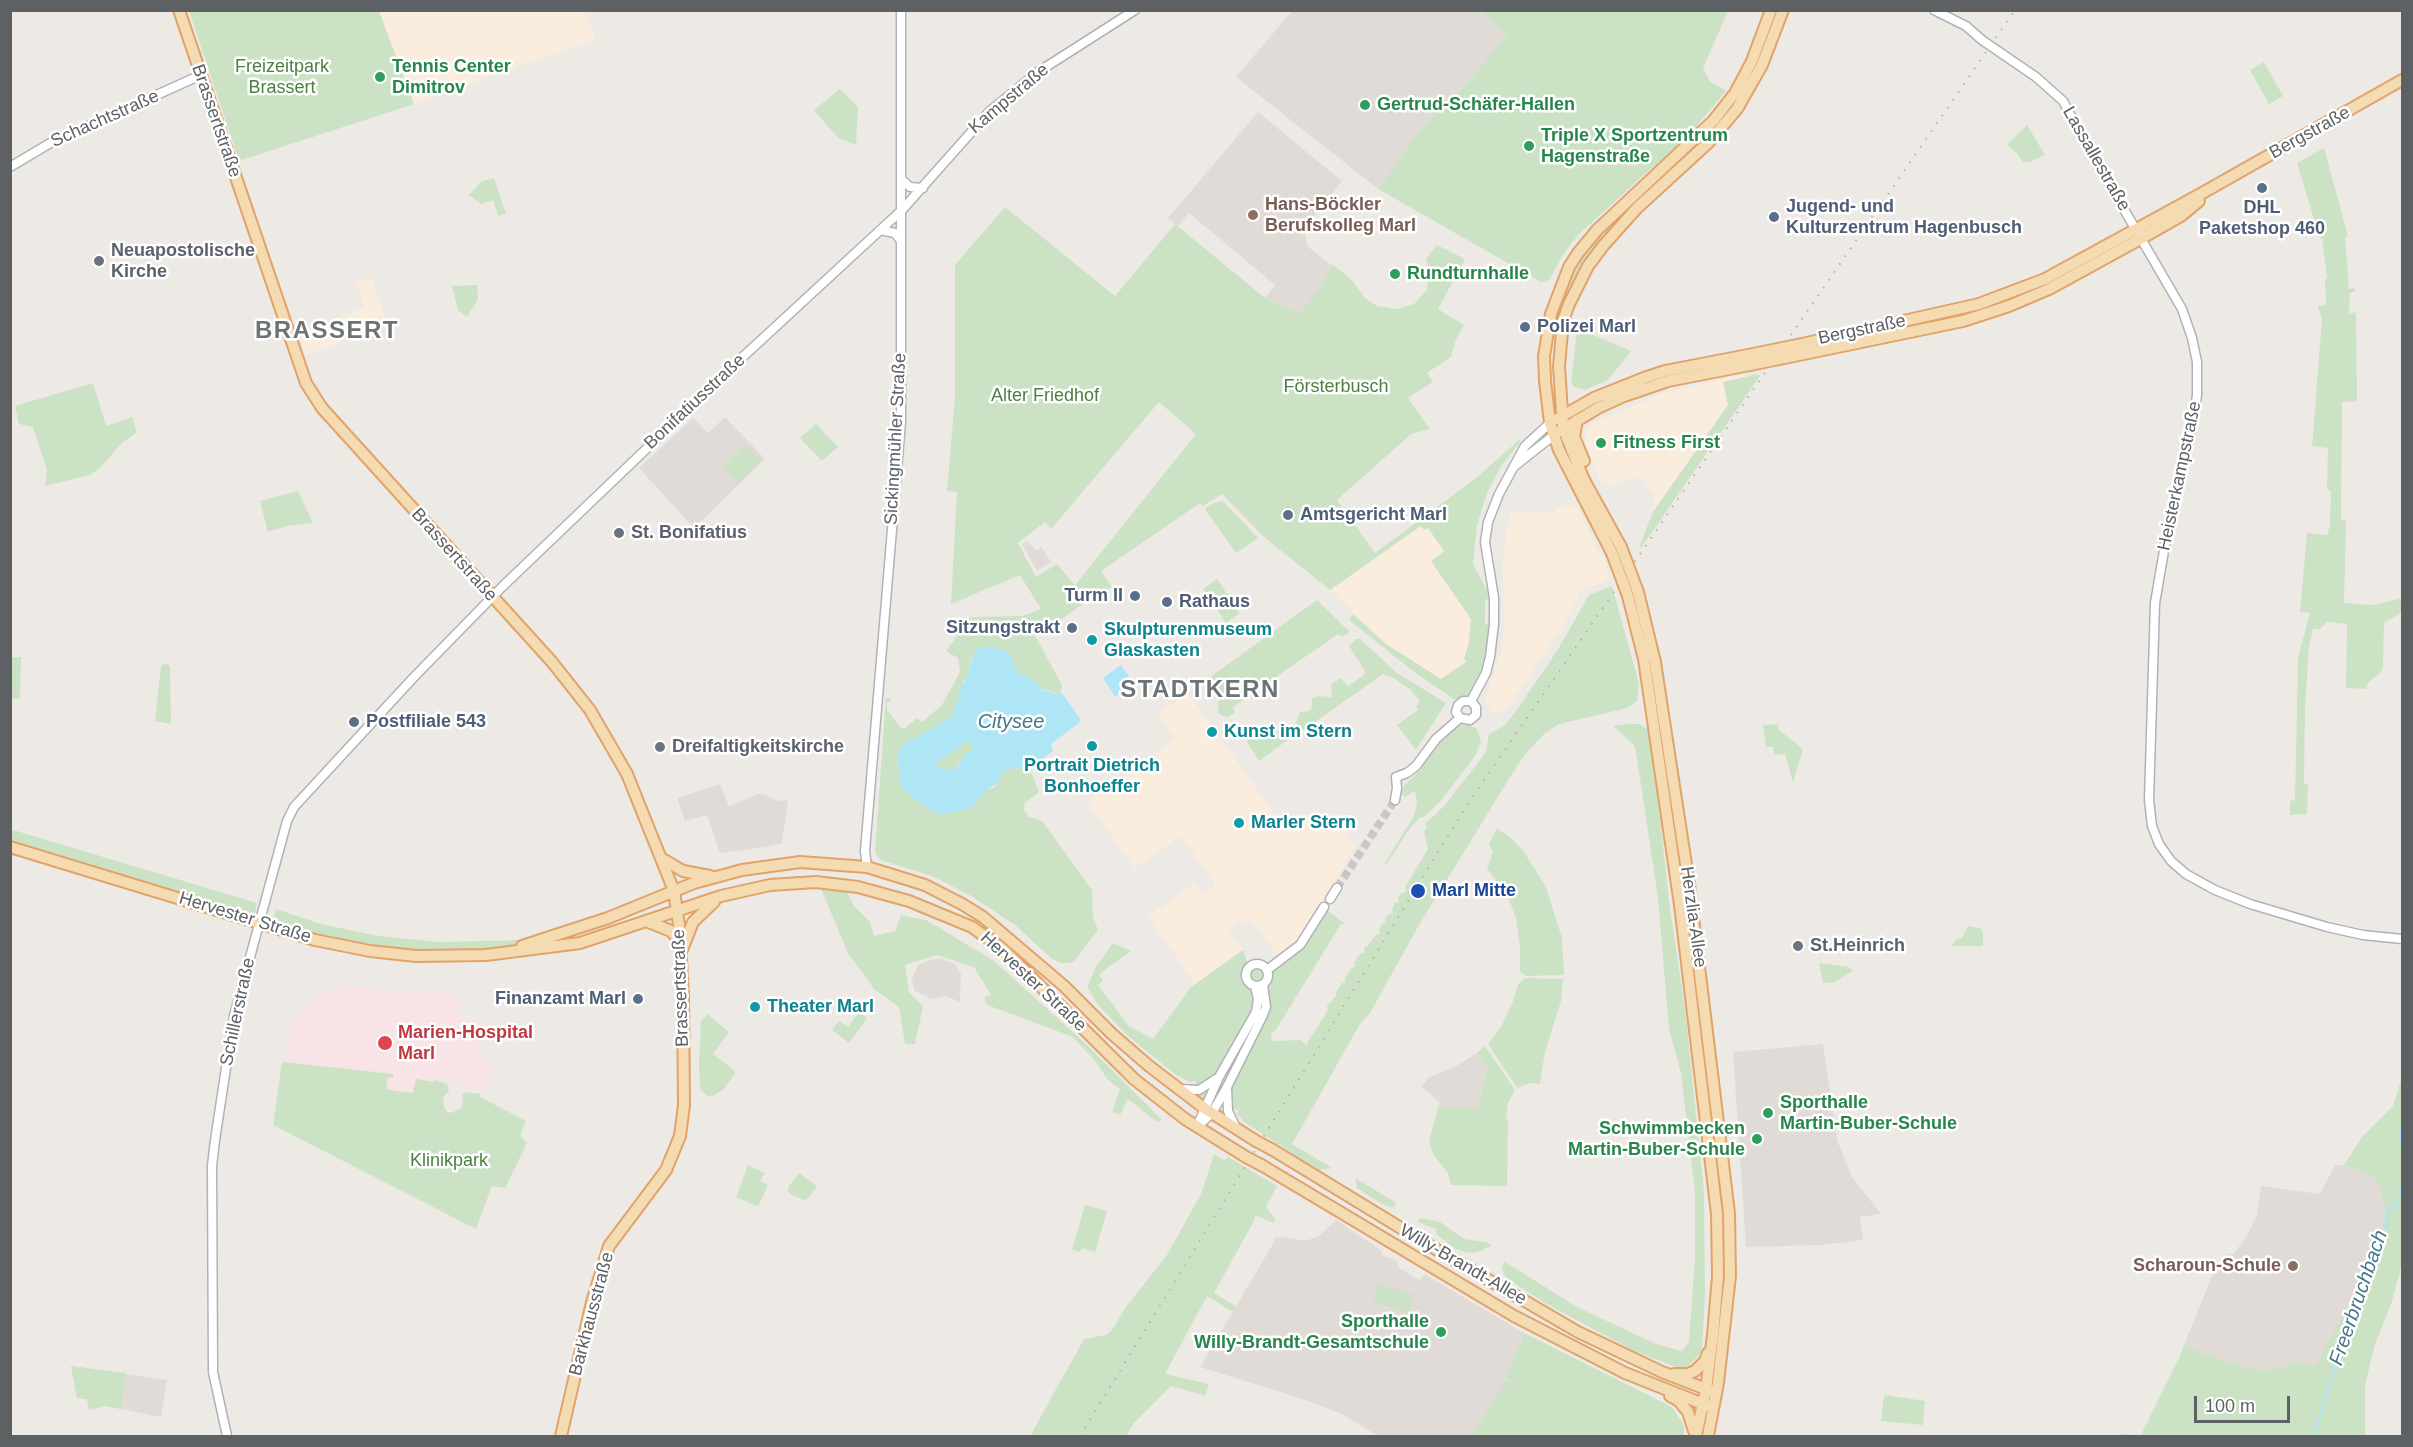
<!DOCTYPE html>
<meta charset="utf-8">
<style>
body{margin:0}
#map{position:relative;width:2413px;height:1447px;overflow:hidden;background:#edeae5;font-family:Helvetica,sans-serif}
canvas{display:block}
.frame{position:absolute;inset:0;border:12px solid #5d6164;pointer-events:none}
.scale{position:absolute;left:2194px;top:1396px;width:96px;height:27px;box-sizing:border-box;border:3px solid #5d6164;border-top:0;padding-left:8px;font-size:18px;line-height:21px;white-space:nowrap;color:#5d6164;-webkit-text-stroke:4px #fff;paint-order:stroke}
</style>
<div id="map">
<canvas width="2413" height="1447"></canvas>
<div class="frame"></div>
<div class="scale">100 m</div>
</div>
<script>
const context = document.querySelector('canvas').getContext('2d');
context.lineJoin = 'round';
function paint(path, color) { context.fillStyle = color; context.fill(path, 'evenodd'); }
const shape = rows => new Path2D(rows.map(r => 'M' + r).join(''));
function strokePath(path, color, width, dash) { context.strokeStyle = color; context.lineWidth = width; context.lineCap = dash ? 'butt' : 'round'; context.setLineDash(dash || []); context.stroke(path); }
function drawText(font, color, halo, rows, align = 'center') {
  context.font = font + ' Helvetica,sans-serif'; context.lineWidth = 5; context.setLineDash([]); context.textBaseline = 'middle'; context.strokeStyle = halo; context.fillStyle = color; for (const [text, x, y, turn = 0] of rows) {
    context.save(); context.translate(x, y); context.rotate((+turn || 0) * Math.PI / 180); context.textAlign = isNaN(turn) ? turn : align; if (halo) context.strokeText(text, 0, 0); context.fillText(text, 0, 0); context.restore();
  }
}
paint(shape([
 [379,11,584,11,596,39,414,104],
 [371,278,387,323,306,356,298,331,351,314,364,306,356,282],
 [1744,375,1744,377,1724,382,1728,405,1653,512,1654,495,1645,481,1637,477,1630,478,1609,487,1607,483,1600,480,1586,446,1586,432,1593,423,1666,392],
 [1570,505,1578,507,1596,550,1604,557,1609,577,1604,582,1578,592,1575,605,1560,630,1508,707,1499,712,1491,712,1485,700,1501,654,1504,626,1503,566,1506,531,1511,513,1554,513,1557,509],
 [1421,525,1428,528,1444,551,1431,561,1471,619,1469,643,1464,658,1466,662,1441,679,1386,644,1330,590],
 [1188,693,1285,829,1312,812,1325,829,1337,820,1348,834,1346,839,1356,845,1298,944,1279,958,1251,919,1242,925,1239,921,1228,928,1243,950,1195,984,1148,916,1195,884,1203,895,1216,886,1181,835,1135,868,1087,802,1175,739,1158,714]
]), '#faedde');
paint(shape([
 [1381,10,1383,12,1479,11,1507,35,1459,92,1440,107,1407,147,1378,189,1236,77,1292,11],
 [1258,112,1342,181,1304,229,1307,246,1334,267,1301,313,1265,298,1275,285,1189,213,1178,226,1168,218],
 [725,417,765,459,694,528,639,468,693,418,708,433],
 [1027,541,1037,551,1041,546,1051,562,1037,571,1022,544],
 [720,784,729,806,758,794,766,795,776,801,788,800,782,843,766,847,720,853,707,815,685,821,677,798],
 [939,958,955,964,961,974,960,1002,946,996,931,999,914,990,912,979,918,964],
 [1823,1044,1837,1140,1852,1177,1881,1214,1860,1217,1863,1240,1821,1245,1746,1247,1733,1052],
 [1477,1053,1488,1068,1477,1107,1438,1108,1440,1103,1421,1086,1430,1077,1456,1066],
 [2335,1165,2344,1165,2371,1176,2379,1184,2385,1206,2384,1224,2374,1257,2315,1366,2297,1361,2282,1370,2271,1368,2268,1371,2235,1365,2184,1345,2212,1276,2227,1253,2233,1255,2248,1234,2257,1215,2261,1186,2320,1194],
 [1336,1220,1382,1251,1382,1255,1397,1261,1399,1268,1420,1280,1424,1274,1524,1333,1506,1380,1471,1436,1378,1436,1342,1414,1303,1399,1200,1367,1274,1242,1274,1238,1281,1237,1305,1241,1319,1236],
 [71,1366,167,1380,161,1417,106,1406,89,1410,87,1399,77,1398]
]), '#e0dbd7');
paint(shape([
 [344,985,385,991,450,993,462,1001,456,1011,487,1029,477,1056,495,1065,482,1091,436,1077,434,1082,413,1093,395,1091,386,1089,388,1077,393,1075,282,1062,294,1019,318,996,331,992,333,987,343,988]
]), '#f8e3e6');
paint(shape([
 [189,11,379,11,414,104,239,161],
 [1479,11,1728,11,1703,68,1710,81,1726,91,1683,142,1647,172,1578,235,1564,253,1549,280,1541,282,1378,189,1407,147,1440,107,1459,92,1507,35],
 [1775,11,1777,11,1763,52,1739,99,1711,135,1625,214,1572,288,1566,285,1581,256,1597,235,1718,121],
 [2264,62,2283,96,2269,104,2250,70],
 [840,89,858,107,856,145,838,138,814,110],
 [2027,125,2045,155,2030,162,2023,162,2015,151,2007,145],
 [2324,148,2348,236,2345,238,2349,289,2355,288,2355,291,2350,293,2349,314,2356,312,2357,401,2342,402,2341,520,2346,521,2344,603,2373,605,2402,598,2402,612,2384,623,2383,668,2379,674,2369,682,2366,689,2346,688,2347,624,2327,622,2320,629,2313,629,2309,646,2305,709,2304,784,2308,784,2307,814,2290,815,2290,801,2295,800,2298,657,2310,613,2300,612,2307,533,2327,535,2330,525,2331,492,2327,489,2328,448,2312,446,2322,319,2318,306,2326,305,2325,279,2327,278,2322,238,2320,239,2297,163],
 [494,178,506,214,498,216,493,200,481,204,469,195,482,181],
 [1005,207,1115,296,1175,224,1265,298,1300,313,1323,283,1332,264,1351,279,1365,298,1377,306,1397,309,1414,304,1427,290,1429,272,1426,259,1437,245,1465,259,1438,309,1464,325,1455,342,1451,357,1427,373,1433,382,1408,398,1430,429,1411,434,1337,500,1375,553,1476,478,1521,438,1519,444,1501,466,1487,493,1477,525,1473,564,1491,598,1485,601,1485,624,1491,622,1486,657,1481,673,1473,689,1464,698,1454,699,1418,675,1349,620,1353,614,1386,644,1441,679,1466,662,1464,658,1469,643,1471,619,1431,561,1444,551,1428,528,1425,530,1421,526,1330,590,1265,538,1222,494,1203,506,1200,503,1101,571,1112,587,1094,596,1042,633,1027,621,1062,685,1060,695,1040,688,1018,673,1010,655,1003,650,978,649,972,656,968,675,963,682,962,691,950,718,903,745,898,752,899,778,903,790,929,809,947,814,988,789,993,788,998,783,1002,773,1009,769,1029,767,1039,792,1025,803,1024,810,1029,817,1042,821,1092,890,1093,917,1098,930,1074,961,1069,963,1060,963,1052,959,1015,925,971,896,932,876,880,860,875,852,886,697,892,700,887,703,887,710,901,728,905,728,917,718,922,722,942,705,960,672,958,658,946,651,957,636,949,621,975,617,1023,616,1041,609,1020,575,951,604,957,492,947,491,955,396,955,265],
 [1159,402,1196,434,1075,585,1057,564,1036,577,1018,543,1045,522,1051,529],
 [477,285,478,299,467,317,458,310,452,286],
 [1575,327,1631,351,1608,380,1585,390,1574,387,1571,382,1576,342],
 [1758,374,1760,376,1641,548,1639,547,1653,512,1728,405,1723,382],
 [93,383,106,426,132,417,137,432,122,443,99,469,90,475,45,486,47,470,33,427,19,424,15,406],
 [816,424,838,447,822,461,800,438],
 [745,444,761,461,739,483,723,466],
 [298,491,313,523,287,526,268,532,260,501],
 [1223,501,1258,538,1236,553,1205,509,1214,503],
 [1217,579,1240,613,1226,623,1203,589],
 [1612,586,1639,684,1637,701,1627,708,1615,711,1559,724,1544,734,1526,753,1512,774,1419,925,1370,1013,1360,1024,1292,1144,1332,1168,1319,1170,1244,1122,1237,1114,1241,1106,1238,1110,1219,1106,1198,1096,1195,1081,1190,1082,1176,1075,1128,1036,1098,1005,1087,987,1096,967,1113,943,1131,951,1099,974,1103,980,1098,985,1129,1026,1153,1039,1191,987,1243,950,1247,963,1274,970,1303,948,1327,910,1345,924,1341,924,1277,1028,1271,1034,1272,1041,1301,1040,1306,1045,1328,1010,1327,1006,1336,996,1336,992,1342,983,1346,982,1345,978,1351,968,1355,967,1354,963,1360,954,1364,953,1365,946,1367,947,1376,935,1380,934,1379,929,1382,924,1386,923,1385,919,1389,914,1393,913,1392,909,1395,903,1399,902,1398,898,1401,893,1406,892,1405,887,1428,849,1424,831,1427,828,1425,824,1444,806,1481,759,1486,752,1489,734,1505,725,1516,711,1557,651,1589,595],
 [1317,600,1350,632,1342,637,1338,634,1233,707,1235,712,1229,717,1222,716,1218,712,1219,698,1206,680],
 [1356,639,1360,639,1397,673,1446,703,1416,750,1397,725,1418,710,1416,706,1420,702,1411,690,1394,678,1383,674,1302,731,1296,723,1300,712,1308,711,1312,708,1312,699,1318,696,1332,697,1331,685,1340,678,1348,686,1364,675,1365,671,1349,646],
 [11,657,21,657,20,699,11,698],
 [166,663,170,666,171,724,155,721,161,666],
 [1467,724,1476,728,1480,737,1481,742,1475,756,1440,802,1424,817,1420,817,1410,828,1386,865,1385,863,1415,814,1417,801,1415,791,1405,797,1401,793,1404,786,1421,769,1436,747,1457,727],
 [1628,724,1640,724,1651,732,1669,901,1686,1016,1704,1191,1705,1293,1702,1352,1688,1366,1679,1368,1634,1351,1545,1303,1508,1279,1504,1274,1502,1268,1504,1261,1577,1307,1656,1344,1682,1351,1689,1342,1695,1257,1695,1193,1681,1073,1669,1029,1658,898,1635,746,1613,726],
 [1777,724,1779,730,1803,749,1793,783,1785,754,1774,755,1773,747,1766,747,1763,725],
 [1286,729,1292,737,1259,761,1244,737,1252,733,1271,733],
 [969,741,972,743,971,751,958,763,955,769,944,769,936,765,936,762,963,743],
 [1497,828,1513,840,1524,852,1546,887,1562,938,1564,975,1526,976,1520,971,1520,945,1516,918,1507,894,1487,869,1493,852,1489,844],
 [10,829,257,903,255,913,251,914,230,907,221,907,11,843],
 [821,889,846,890,854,906,870,922,874,936,895,931,901,915,926,920,993,960,1086,1044,1162,1120,1157,1122,1128,1099,1120,1115,1112,1112,1120,1089,1107,1079,1097,1063,1073,1037,987,1005,984,997,991,995,974,967,937,955,905,965,909,992,923,1006,915,1044,905,1044,899,1007,874,989,848,953],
 [276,909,321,924,378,936,438,942,525,940,525,942,477,952,430,954,350,944,272,923],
 [1968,926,1980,928,1983,933,1983,946,1952,946,1955,940,1962,938],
 [1819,963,1849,967,1853,971,1835,982,1823,983],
 [1525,978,1563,979,1561,1001,1545,1052,1540,1084,1531,1083,1517,1088,1488,1044,1501,1027,1512,1004,1518,984],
 [859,1012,867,1018,849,1043,832,1030,839,1021,848,1027],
 [707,1014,729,1032,713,1054,734,1070,735,1073,724,1089,713,1096,707,1096,700,1089,699,1063,701,1021],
 [1485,1046,1515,1090,1508,1103,1506,1117,1508,1120,1507,1186,1451,1185,1448,1173,1434,1156,1429,1141,1434,1123,1438,1108,1477,1107,1488,1068,1477,1053],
 [282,1062,393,1074,393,1078,388,1077,386,1089,395,1091,413,1093,416,1079,434,1082,434,1080,447,1084,449,1091,444,1096,443,1104,446,1111,451,1113,461,1108,463,1102,462,1095,466,1092,480,1094,480,1097,526,1121,520,1136,527,1143,505,1188,492,1186,476,1229,273,1125],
 [2402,1077,2402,1264,2392,1301,2375,1344,2365,1385,2365,1436,2120,1436,2120,1434,2141,1435,2180,1356,2184,1345,2235,1365,2268,1371,2271,1367,2282,1370,2297,1361,2315,1366,2374,1257,2384,1224,2385,1206,2379,1184,2371,1176,2344,1165,2362,1137,2393,1106],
 [1214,1154,1224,1160,1228,1157,1277,1186,1266,1207,1275,1219,1274,1223,1254,1215,1255,1219,1214,1293,1237,1307,1233,1312,1207,1296,1165,1374,1209,1384,1205,1396,1171,1386,1134,1423,1126,1436,1030,1436,1084,1339,1106,1335,1112,1330,1126,1307,1167,1255,1202,1192],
 [748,1165,765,1173,760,1181,768,1185,759,1205,756,1206,736,1197],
 [799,1173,817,1186,806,1201,790,1194,788,1191,789,1186],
 [1355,1178,1397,1203,1392,1208,1380,1203,1357,1188],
 [1085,1205,1107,1211,1095,1252,1082,1248,1080,1252,1072,1250],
 [1421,1218,1440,1222,1464,1239,1487,1242,1491,1246,1481,1251,1468,1253,1456,1249,1436,1234,1436,1229,1417,1222],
 [1379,1284,1414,1295,1408,1313,1373,1302],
 [1524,1333,1672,1407,1684,1425,1684,1436,1471,1436,1506,1380,1520,1385,1506,1379],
 [71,1366,126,1373,121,1409,105,1406,89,1410,87,1399,77,1398],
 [1884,1395,1925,1401,1923,1425,1881,1421]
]), '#cce2c5');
paint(shape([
 [981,648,996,648,1006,651,1010,655,1018,673,1030,677,1043,690,1059,695,1062,693,1080,719,1079,723,1051,744,1053,751,1042,759,1035,760,1029,767,1009,769,1002,773,998,783,988,789,971,808,947,814,935,813,903,790,899,778,898,752,903,745,950,718,962,691,960,689,968,675,974,652],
 [969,741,972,743,971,751,966,753,955,769,944,769,936,765,936,762,956,750,963,743],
 [1121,665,1134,684,1115,697,1103,678]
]), '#aee6f5');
strokePath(shape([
 [2402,1127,2400,1136,2402,1147],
 [2331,1379,2381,1243,2387,1225,2387,1211,2397,1206,2402,1187],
 [2314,1436,2330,1383]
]), '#aee6f5', 2);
strokePath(shape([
 [1337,888,1395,800]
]), '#c9c8c5', 8, [8, 4]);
const minor = shape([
 [1934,10,1966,26,1982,40],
 [1998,51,2036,77,2063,101,2083,139,2182,309,2192,338,2197,362,2197,395,2193,423,2166,539,2155,603,2149,800,2152,826,2159,844,2171,861,2186,874,2215,890,2250,904,2327,927,2363,935,2402,939],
 [10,167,52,142,201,75],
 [901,179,910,187,923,188],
 [880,230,895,233,901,241],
 [1516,465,1554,435],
 [1471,701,1486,673,1490,657,1494,624,1494,598,1485,542,1488,522,1499,494,1525,446,1550,423],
 [1460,718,1470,720,1476,715,1476,707,1471,701],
 [1460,718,1456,712,1458,705,1463,701,1471,701],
 [1395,800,1397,788,1396,777,1407,773,1416,766,1436,739,1460,718],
 [867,867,865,851,901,422,901,10],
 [1330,899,1337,888],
 '1246 975a11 11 0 1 1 22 0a11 11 0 1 1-22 0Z',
 [1267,970,1300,945,1324,907],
 [1179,1089,1199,1090,1216,1079],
 [1227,1089,1228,1111,1236,1128],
 [1198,1124,1219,1077,1256,1012,1258,999,1255,986],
 [1197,1127,1212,1113,1227,1087,1263,1015,1266,1007,1263,985],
 [227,1436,213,1372,212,1166,215,1140,234,1016,287,821,294,807,414,677,503,586,733,366,902,210,990,111,1038,72,1135,10]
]);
const major = shape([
 [179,10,306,383,322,408,552,662,590,710,627,774,674,891,679,925,683,995,684,1105,680,1136,666,1170,609,1246,592,1302,561,1436],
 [1802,344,1979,304,2045,279,2197,196,2402,80],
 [1804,354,1963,321,2009,306,2049,289,2142,238,2181,216,2199,201],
 [1557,419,1594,398,1644,378,1665,371,1748,355],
 [1577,420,1574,437,1584,461],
 [1560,431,1598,408,1624,396,1668,381,1750,365],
 [1621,547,1584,480,1563,428,1559,366,1563,321,1569,304,1588,266,1603,246,1637,208,1709,142,1737,109,1762,65,1783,10],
 [1612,553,1559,450,1550,423,1545,381,1544,356,1551,314,1569,267,1578,253,1597,230,1713,121,1735,93,1752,61,1771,10],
 [1638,592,1655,662,1689,884,1729,1213,1730,1276,1718,1383,1708,1436],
 [1628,596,1644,659,1680,905,1717,1214,1718,1276,1713,1335,1706,1389,1696,1436],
 [10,847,315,940,370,951,416,956,486,955,580,943,721,896,770,885,816,882,858,887,909,901,972,927,1004,950,1134,1079,1185,1119,1246,1157],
 [661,858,683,871,710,876],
 [646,921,671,931,679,940],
 [522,946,608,918,694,883,742,870,800,862,867,867,925,885,962,904,983,917,1064,986,1112,1034,1149,1066,1204,1108,1256,1141],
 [682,950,693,922,714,902],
 [1273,1150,1427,1244,1578,1332,1662,1372,1711,1391],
 [1263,1166,1514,1316,1625,1373,1708,1406],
 [1674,1374,1688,1374,1695,1371,1705,1361,1708,1353],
 [1670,1396,1679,1401,1688,1412,1694,1431]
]);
strokePath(minor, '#b0b3b6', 11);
strokePath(major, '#e0a46b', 14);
strokePath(minor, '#fff', 8);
strokePath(major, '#f5dbb2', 10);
strokePath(shape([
 [1080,1436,1467,805,2015,10]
]), '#b1b2b2', 2, [1.5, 8]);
const minorBridge = shape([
 [1982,40,1998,51]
]);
const majorBridge = shape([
 [1748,355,1802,344],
 [1750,365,1804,354],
 [1621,547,1638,592],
 [1612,553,1628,596],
 [1256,1141,1273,1150],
 [1246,1157,1263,1166]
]);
strokePath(minorBridge, '#b0b3b6', 11, []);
strokePath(majorBridge, '#e0a46b', 14, []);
strokePath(minorBridge, '#fff', 8);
strokePath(majorBridge, '#f5dbb2', 10);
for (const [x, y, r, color] of [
 [380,77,6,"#2e9e5b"],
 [1365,105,6,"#2e9e5b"],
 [1529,146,6,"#2e9e5b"],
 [2262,188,6,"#5c6f8a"],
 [1253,215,6,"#8d6e63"],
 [1774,217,6,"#5c6f8a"],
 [99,261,6,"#6b7280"],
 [1395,274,6,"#2e9e5b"],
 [1525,327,6,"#5c6f8a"],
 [1601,443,6,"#2e9e5b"],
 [1288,515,6,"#5c6f8a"],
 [619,533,6,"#6b7280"],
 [1135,596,6,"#5c6f8a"],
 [1167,602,6,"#5c6f8a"],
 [1072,628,6,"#5c6f8a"],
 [1092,640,6,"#0f9aa8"],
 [354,722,6,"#5c6f8a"],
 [1212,732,6,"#0f9aa8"],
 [1092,746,6,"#0f9aa8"],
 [660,747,6,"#6b7280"],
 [1239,823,6,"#0f9aa8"],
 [1418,891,8,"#1a4fb4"],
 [1798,946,6,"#6b7280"],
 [638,999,6,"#5c6f8a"],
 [755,1007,6,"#0f9aa8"],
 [385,1043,8,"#e0444e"],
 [1768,1113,6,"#2e9e5b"],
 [1757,1139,6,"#2e9e5b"],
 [2293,1266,6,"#8d6e63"],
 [1441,1332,6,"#2e9e5b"]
]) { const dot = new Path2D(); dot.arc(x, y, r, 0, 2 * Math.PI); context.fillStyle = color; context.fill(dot); strokePath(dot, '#fff', 2); }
drawText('18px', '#4c8040', '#fff', [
 ["Freizeitpark",282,67],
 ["Brassert",282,88],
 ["Försterbusch",1336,387],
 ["Alter Friedhof",1045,396],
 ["Klinikpark",449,1161]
]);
drawText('bold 18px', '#27864d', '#fff', [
 ["Tennis Center",392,67],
 ["Dimitrov",392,88],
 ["Gertrud-Schäfer-Hallen",1377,105],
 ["Triple X Sportzentrum",1541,136],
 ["Hagenstraße",1541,157],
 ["Rundturnhalle",1407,274],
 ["Fitness First",1613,443],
 ["Sporthalle",1780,1103],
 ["Martin-Buber-Schule",1780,1124],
 ["Schwimmbecken",1745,1129,"right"],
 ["Martin-Buber-Schule",1745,1150,"right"],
 ["Sporthalle",1429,1322,"right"],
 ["Willy-Brandt-Gesamtschule",1429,1343,"right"]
], 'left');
drawText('18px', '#5d6164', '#fff', [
 ["Kampstraße",1009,99,-40],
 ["Schachtstraße",105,119,-24],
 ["Brassertstraße",216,121,71],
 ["Bergstraße",2310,133,-29],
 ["Lassallestraße",2096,159,60],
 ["Bergstraße",1862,330,-12],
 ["Bonifatiusstraße",695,402,-43],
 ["Sickingmühler Straße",896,439,-87],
 ["Heisterkampstraße",2180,476,-78],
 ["Brassertstraße",454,555,48],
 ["Herzlia-Allee",1693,917,82],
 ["Hervester Straße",245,918,17],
 ["Hervester Straße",1033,982,43],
 ["Brassertstraße",681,988,-92],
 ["Schillerstraße",238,1012,-78],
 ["Willy-Brandt-Allee",1463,1265,30],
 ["Barkhausstraße",592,1314,-75]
]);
drawText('bold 18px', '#785e54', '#fff', [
 ["Hans-Böckler",1265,205],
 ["Berufskolleg Marl",1265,226],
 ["Scharoun-Schule",2281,1266,"right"]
], 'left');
drawText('bold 18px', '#4e5e75', '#fff', [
 ["Jugend- und",1786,207],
 ["Kulturzentrum Hagenbusch",1786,228],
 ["DHL",2262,208,"center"],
 ["Paketshop 460",2262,229,"center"],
 ["Polizei Marl",1537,327],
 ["Amtsgericht Marl",1300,515],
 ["Turm II",1123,596,"right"],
 ["Rathaus",1179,602],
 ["Sitzungstrakt",1060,628,"right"],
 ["Postfiliale 543",366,722],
 ["Finanzamt Marl",626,999,"right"]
], 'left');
drawText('bold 18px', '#5b616d', '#fff', [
 ["Neuapostolische",111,251],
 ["Kirche",111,272],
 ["St. Bonifatius",631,533],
 ["Dreifaltigkeitskirche",672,747],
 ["St.Heinrich",1810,946]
], 'left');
drawText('bold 18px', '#0d838f', '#fff', [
 ["Skulpturenmuseum",1104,630],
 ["Glaskasten",1104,651],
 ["Kunst im Stern",1224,732],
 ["Portrait Dietrich",1092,766,"center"],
 ["Bonhoeffer",1092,787,"center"],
 ["Marler Stern",1251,823],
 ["Theater Marl",767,1007]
], 'left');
drawText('bold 18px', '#164399', '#fff', [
 ["Marl Mitte",1432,891]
], 'left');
drawText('bold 18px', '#be3a42', '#fff', [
 ["Marien-Hospital",398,1033],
 ["Marl",398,1054]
], 'left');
drawText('italic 20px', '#43788c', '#fff', [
 ["Citysee",1011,722],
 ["Freerbruchbach",2359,1298,-71]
]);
context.letterSpacing = '1.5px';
drawText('bold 24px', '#6e7476', '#fff', [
 ["BRASSERT",327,331],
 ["STADTKERN",1200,690]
]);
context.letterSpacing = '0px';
</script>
